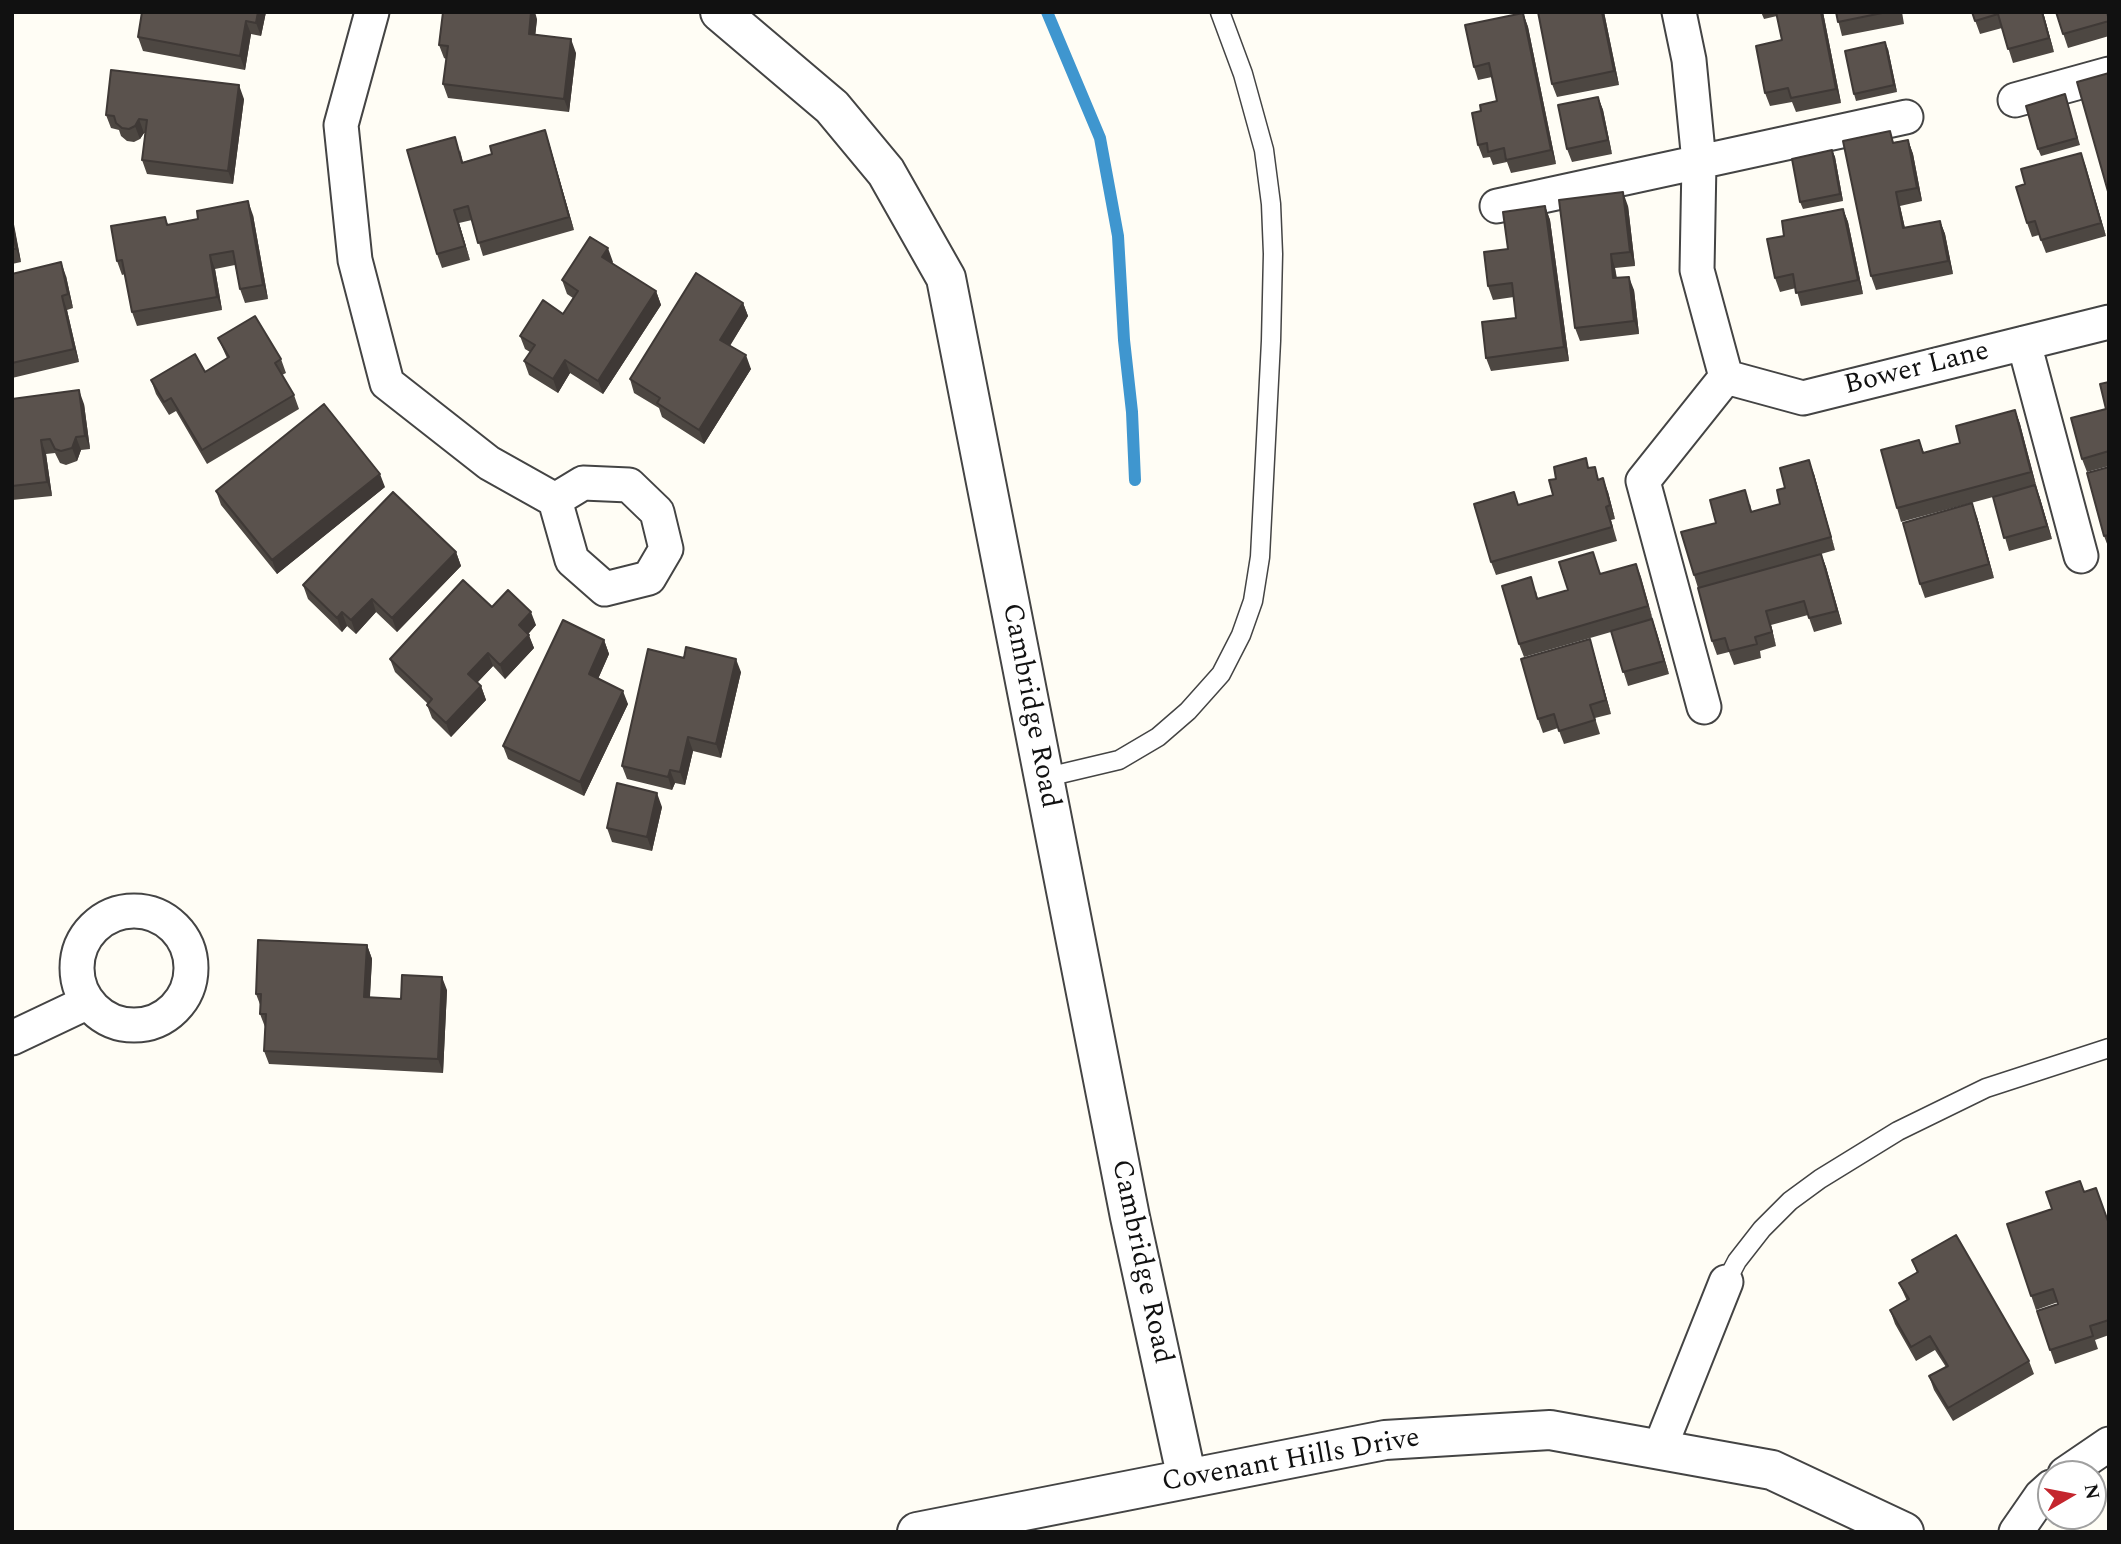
<!DOCTYPE html>
<style>
body{margin:0}
#map{position:relative;width:2121px;height:1544px;overflow:hidden;background:#fffdf5;font-family:Spectral,serif}
canvas{display:block}
.frame{position:absolute;inset:0;border:14px solid #111;pointer-events:none}
.north{position:absolute;left:2037px;top:1460px;width:70px;height:70px;box-sizing:border-box;background:#fff;border:2px solid #a0a0a0;border-radius:50%;rotate:80deg;font-size:19px;font-weight:700;line-height:28px;text-align:center;color:#111}
.north::after{content:'';display:block;margin:auto;width:24px;height:32px;background:#c4262e;clip-path:polygon(50% 0,100% 100%,50% 72%,0 100%)}
</style>
<div id="map">
<canvas width="2121" height="1544"></canvas>
<div class="frame"></div>
<div class="north">N</div>
</div>
<script>
const context = document.querySelector('canvas').getContext('2d');
context.lineJoin = 'round';
const shape = rows => new Path2D(rows.map(r => 'M' + r).join(''));
function strokePath(path, color, width, dash) { context.strokeStyle = color; context.lineWidth = width; context.lineCap = dash ? 'butt' : 'round'; context.setLineDash(dash || []); context.stroke(path); }
function paint(path, color) { context.fillStyle = color; context.fill(path, 'evenodd'); }
function drawText(font, color, halo, rows, align = 'center') {
  context.font = font + ' Spectral,serif'; context.lineWidth = 7; context.setLineDash([]); context.textBaseline = 'middle'; context.strokeStyle = halo; context.fillStyle = color; for (const [text, x, y, turn = 0] of rows) {
    context.save(); context.translate(x, y); context.rotate((+turn || 0) * Math.PI / 180); context.textAlign = isNaN(turn) ? turn : align; if (halo) context.strokeText(text, 0, 0); context.fillText(text, 0, 0); context.restore();
  }
}
strokePath(shape([
 [1047,12,1100,138,1118,236,1124,340,1132,412,1135,480]
]), '#3f96cf', 12);
const service = shape([
 [1043,778,1119,760,1158,737,1188,711,1221,674,1241,635,1253,601,1260,557,1271,341,1273,254,1271,204,1264,150,1243,74,1220,12],
 [1726,1282,1737,1261,1762,1229,1790,1201,1820,1179,1898,1131,1986,1088,2109,1048]
]);
const minor = shape([
 [372,12,341,125,355,260,387,383,489,463,555,500,572,560,605,589,649,578,666,549,657,512,629,485,583,483,555,500],
 [1679,12,1689,60,1699,162,1697,270,1726,377,1803,398,2109,322],
 [2015,100,2109,74],
 [1497,206,1906,117],
 [2024,343,2081,556],
 [1704,707,1643,481,1726,377],
 '77 968a57 57 0 1 1 114 0a57 57 0 1 1-114 0Z',
 [12,1038,88,1002],
 [1659,1450,1726,1282],
 [2065,1474,2109,1444],
 [2016,1532,2041,1496,2051,1487]
]);
const tertiary = shape([
 [720,12,832,107,886,172,946,278,1130,1217,1187,1479],
 [917,1532,1385,1440,1550,1430,1772,1470,1904,1532]
]);
strokePath(service, '#444', 21);
strokePath(minor, '#444', 37);
strokePath(tertiary, '#444', 42);
strokePath(service, '#fff', 18);
strokePath(minor, '#fff', 33);
strokePath(tertiary, '#fff', 38);
paint(shape([
 [266,12,261,36,251,34,245,70,143,51,138,37],
 [1604,12,1619,85,1557,97,1552,84],
 [1761,12,1823,12,1841,103,1796,112,1792,102,1770,106,1765,93,1782,40,1777,16,1764,19],
 [1836,12,1902,12,1904,24,1842,36],
 [1972,12,2043,12,2054,52,2013,63,2002,28,1980,34],
 [2056,12,2109,12,2109,36,2068,48],
 [1523,13,1528,27,1556,164,1511,173,1507,162,1493,165,1490,157,1483,158,1478,145,1481,111,1497,101,1492,77,1478,80,1474,67],
 [537,19,535,35,576,53,569,112,448,98,443,84,446,59,444,58,439,45],
 [1888,49,1897,92,1856,101,1854,94],
 [1598,97,1603,110,1612,154,1572,162,1567,149],
 [244,99,233,184,147,174,142,160,145,133,144,133,140,139,134,142,127,141,121,136,119,130,111,128,106,115],
 [2067,101,2080,145,2041,156,2038,149],
 [545,130,549,143,574,230,483,256,472,220,459,223,470,260,442,268,437,254,460,150,463,162,492,154],
 [1908,140,1913,154,1922,201,1900,206,1905,228,1940,221,1945,234,1953,274,1876,290,1871,276,1894,142],
 [1832,150,1835,157,1843,201,1803,209,1800,202],
 [2081,153,2106,236,2046,253,2039,235,2032,237,2027,223,2025,184],
 [1545,206,1550,220,1569,361,1491,371,1486,358,1516,318,1514,297,1493,300,1488,286],
 [1628,206,1635,266,1615,268,1617,278,1634,290,1639,334,1580,341,1575,328],
 [1843,209,1848,222,1863,294,1801,306,1796,288,1780,292,1775,278,1784,236],
 [253,215,268,299,245,303,240,289,235,265,215,269,222,310,137,326,132,312,125,274,122,275,117,261,165,217,168,225],
 [12,217,21,262,12,264],
 [613,262,612,263,656,291,661,305,603,394,570,373,558,393,529,375,524,361,530,352,525,349,520,336,563,314,573,298,567,294,562,280],
 [12,274,66,276,73,308,67,310,79,362,12,378],
 [743,303,748,316,730,346,751,369,704,444,662,417,659,408,634,393,630,379],
 [218,338,281,359,286,373,282,375,294,395,299,409,207,464,176,411,169,415,156,394,151,380,205,372,227,358],
 [2109,382,2109,466,2087,472,2082,459,2106,409],
 [12,399,84,404,90,449,81,450,77,461,66,465,60,463,55,453,46,454,52,496,12,500],
 [2015,410,2020,424,2036,485,2052,539,2009,551,1993,497,1901,522,1897,508,1919,440,1924,453,1960,443],
 [2109,467,2109,549,2104,536],
 [1589,468,1599,480,1608,492,1615,519,1611,520,1617,541,1496,575,1491,562,1519,505,1553,495],
 [1814,474,1835,550,1821,554,1826,567,1842,624,1814,632,1808,615,1771,625,1776,646,1760,651,1761,658,1734,665,1729,652,1717,655,1712,641,1698,588,1694,575,1716,523,1750,504,1752,512,1780,504,1785,488],
 [385,487,277,574,221,505,216,491],
 [1977,517,1994,578,1925,598,1920,584],
 [456,552,461,566,397,632,376,612,356,634,347,626,342,632,308,599,303,585],
 [1636,564,1669,674,1628,686,1611,632,1524,657,1519,644,1536,591,1538,599,1568,590,1601,574],
 [492,607,536,625,528,634,534,648,505,679,493,666,477,683,481,686,486,700,451,737,432,718,427,705,428,704,395,672,390,659],
 [604,640,609,654,598,679,628,704,584,796,508,759,503,746],
 [1594,653,1611,714,1595,718,1600,734,1564,744,1558,728,1543,733,1538,719],
 [684,658,741,672,721,758,693,751,685,785,675,783,672,790,627,779,622,766],
 [662,807,652,851,612,842,607,828],
 [367,945,372,959,370,997,401,999,447,990,443,1073,269,1064,264,1051,265,1027,260,1014,261,1007,256,994],
 [2080,1181,2084,1192,2109,1223,2109,1335,2095,1340,2098,1349,2055,1364,2037,1311,2058,1304,2058,1302,2036,1310,2007,1224,2052,1209],
 [1912,1260,2029,1361,2034,1374,1953,1421,1934,1390,1929,1376,1946,1367,1935,1350,1916,1361,1895,1324,1890,1310,1907,1301,1899,1283,1917,1273]
]), '#4d4742');
paint(shape([
 [258,12,266,12,261,36,256,23],
 [531,12,535,12,537,19,534,48,529,34],
 [1602,12,1604,12,1619,85,1614,71],
 [1821,12,1823,12,1841,103,1836,89],
 [2042,12,2043,12,2054,52,2049,38],
 [1523,13,1528,27,1556,164,1551,150],
 [246,21,251,34,245,70,240,56],
 [571,39,576,53,569,112,564,99],
 [1885,42,1888,49,1897,92,1894,85],
 [239,85,244,99,233,184,228,171],
 [1598,97,1603,110,1612,154,1608,140],
 [139,119,144,133,140,139,135,126],
 [545,130,549,143,574,230,569,217],
 [1908,140,1913,154,1922,201,1917,188],
 [1832,150,1835,157,1843,201,1840,194],
 [2081,153,2086,167,2106,236,2101,223],
 [1623,192,1628,206,1635,266,1630,252],
 [1896,192,1900,206,1908,242,1903,228],
 [248,201,253,215,268,299,263,285],
 [1545,206,1550,220,1569,361,1564,347],
 [1843,209,1848,222,1863,294,1858,280],
 [454,210,459,223,470,260,465,246],
 [12,217,13,219,21,262,16,249,12,228],
 [1940,221,1945,234,1953,274,1948,261],
 [608,248,613,262,607,271,602,257],
 [1611,254,1615,268,1618,292,1613,278],
 [210,255,215,269,222,310,217,297],
 [61,262,66,276,73,308,68,294],
 [1629,277,1634,290,1639,334,1634,321],
 [656,291,661,305,603,394,598,381],
 [62,296,67,310,79,362,74,349],
 [743,303,748,316,725,353,720,340],
 [746,355,751,369,704,444,699,430],
 [565,360,570,373,558,393,553,379],
 [79,390,84,404,90,449,85,436],
 [2015,410,2020,424,2036,485,2031,472],
 [76,437,81,450,77,461,72,448],
 [41,440,46,454,52,496,47,482],
 [1809,460,1814,474,1835,550,1831,537],
 [380,474,385,487,277,574,272,560],
 [1603,478,1608,492,1615,519,1610,505],
 [2035,485,2040,498,2052,539,2047,526],
 [1972,503,1977,517,1994,578,1989,564],
 [456,552,461,566,397,632,392,618],
 [1821,554,1826,567,1842,624,1837,611],
 [1636,564,1641,577,1653,620,1648,606],
 [372,599,376,612,356,634,351,620],
 [1766,611,1771,625,1776,646],
 [342,612,347,626,342,632,337,618],
 [531,612,536,625,524,639,519,625],
 [1652,619,1657,633,1669,674,1664,661],
 [529,635,534,648,505,679,500,665],
 [1590,639,1594,653,1611,714,1606,700],
 [604,640,609,654,594,688,589,674],
 [488,653,493,666,472,688,468,674],
 [736,659,741,672,721,758,716,744],
 [481,686,486,700,451,737,446,723],
 [623,691,628,704,584,796,580,782],
 [688,737,693,751,685,785,680,772],
 [670,770,675,783,672,790,668,777],
 [657,793,662,807,652,851,647,837],
 [367,945,372,959,369,1010,364,997],
 [442,977,447,990,443,1073,438,1059]
]), '#3f3936');
const building = shape([
 [142,12,258,12,256,23,246,21,240,56,138,37,142,12],
 [443,12,531,12,529,34,571,39,564,99,443,84,448,46,439,45,443,12],
 [1538,12,1602,12,1614,71,1552,84,1538,12],
 [1776,12,1821,12,1836,89,1791,98,1788,88,1765,93,1756,46,1782,40,1776,12],
 [1836,12,1887,12,1838,22,1836,12],
 [1972,12,2042,12,2049,38,2008,49,1998,14,1975,21,1972,12],
 [2056,12,2107,12,2109,21,2063,34,2056,12],
 [1523,13,1551,150,1506,160,1504,148,1488,152,1487,143,1478,145,1472,113,1481,111,1480,105,1497,101,1489,63,1474,67,1465,25,1523,13],
 [1885,42,1894,85,1854,94,1845,51,1885,42],
 [111,70,239,85,228,171,142,160,147,120,139,119,135,126,129,129,122,128,116,123,114,116,106,115,111,70],
 [2109,73,2109,195,2077,82,2109,73],
 [2065,94,2077,138,2038,149,2026,106,2065,94],
 [1598,97,1608,140,1567,149,1558,105,1598,97],
 [545,130,569,217,478,243,468,206,454,210,465,246,437,254,407,150,455,137,462,163,492,154,490,146,545,130],
 [1890,131,1893,143,1908,140,1917,188,1896,192,1903,228,1940,221,1948,261,1871,276,1843,141,1890,131],
 [1832,150,1840,194,1800,202,1792,159,1832,150],
 [2081,153,2101,223,2041,240,2035,221,2027,223,2016,187,2025,184,2021,169,2081,153],
 [1623,192,1630,252,1611,254,1613,278,1629,277,1634,321,1575,328,1559,200,1623,192],
 [248,201,263,285,240,289,233,251,210,255,217,297,132,312,122,260,117,261,111,226,165,217,167,225,198,219,197,211,248,201],
 [1545,206,1564,347,1486,358,1482,322,1516,318,1512,283,1488,286,1484,252,1508,249,1503,212,1545,206],
 [1843,209,1858,280,1796,293,1793,274,1775,278,1767,239,1784,236,1782,221,1843,209],
 [12,228,16,249,12,249,12,228],
 [590,237,608,248,602,257,656,291,598,381,565,360,553,379,524,361,535,345,520,336,543,300,563,314,578,291,562,280,590,237],
 [61,262,68,294,62,296,74,349,12,363,12,274,61,262],
 [696,273,743,303,720,340,746,355,699,430,657,403,660,398,630,379,696,273],
 [255,316,281,359,275,363,294,395,202,450,171,398,164,402,151,380,195,354,205,372,229,357,218,338,255,316],
 [2109,382,2109,451,2082,459,2071,418,2106,409,2100,384,2109,382],
 [79,390,85,436,76,437,72,448,61,451,55,449,50,439,41,440,47,482,12,486,12,399,79,390],
 [324,404,380,474,272,560,216,491,324,404],
 [2015,410,2031,472,1897,508,1881,450,1919,440,1923,453,1960,443,1956,426,2015,410],
 [1586,458,1588,468,1595,467,1598,480,1603,478,1610,505,1606,507,1612,527,1491,562,1474,504,1514,492,1518,505,1553,495,1549,480,1556,479,1554,467,1586,458],
 [1809,460,1831,537,1694,575,1681,532,1716,523,1710,500,1745,490,1751,512,1780,504,1777,490,1785,488,1780,468,1809,460],
 [2109,467,2109,535,2104,536,2087,473,2109,467],
 [2035,485,2047,526,2004,538,1993,497,2035,485],
 [393,492,456,552,392,618,372,599,351,620,342,612,337,618,303,585,393,492],
 [1972,503,1989,564,1920,584,1903,523,1972,503],
 [1593,552,1600,574,1636,564,1648,606,1519,644,1502,586,1531,577,1537,599,1568,590,1559,562,1593,552],
 [1821,554,1837,611,1809,618,1804,601,1766,611,1772,632,1755,637,1757,644,1729,651,1725,638,1712,641,1698,588,1821,554],
 [463,580,492,607,508,590,531,612,519,625,529,635,500,665,488,653,468,674,481,686,446,723,427,705,432,699,390,659,463,580],
 [1652,619,1664,661,1623,672,1611,631,1652,619],
 [563,620,604,640,589,674,623,691,580,782,503,746,563,620],
 [1590,639,1606,700,1590,705,1595,720,1559,731,1554,714,1538,719,1521,659,1590,639],
 [686,647,736,659,716,744,688,737,680,772,670,770,668,777,622,766,648,649,684,658,686,647],
 [617,783,657,793,647,837,607,828,617,783],
 [258,940,367,945,364,997,401,999,402,975,442,977,438,1059,264,1051,266,1014,260,1014,261,994,256,994,258,940],
 [2080,1181,2084,1192,2096,1188,2109,1224,2109,1320,2090,1326,2093,1336,2050,1350,2037,1311,2058,1304,2053,1289,2031,1296,2007,1224,2052,1209,2046,1192,2080,1181],
 [1956,1235,2029,1361,1948,1408,1929,1376,1948,1366,1930,1336,1911,1347,1890,1310,1909,1299,1899,1283,1918,1272,1912,1260,1956,1235]
]);
paint(building, '#5a524d');
strokePath(building, '#3f3936', 2);
drawText('28px', '#111', '#fff', [
 ["Bower Lane",1917,370,-14],
 ["Cambridge Road",1029,706,79],
 ["Cambridge Road",1140,1262,78],
 ["Covenant Hills Drive",1291,1462,-10]
]);
</script>
